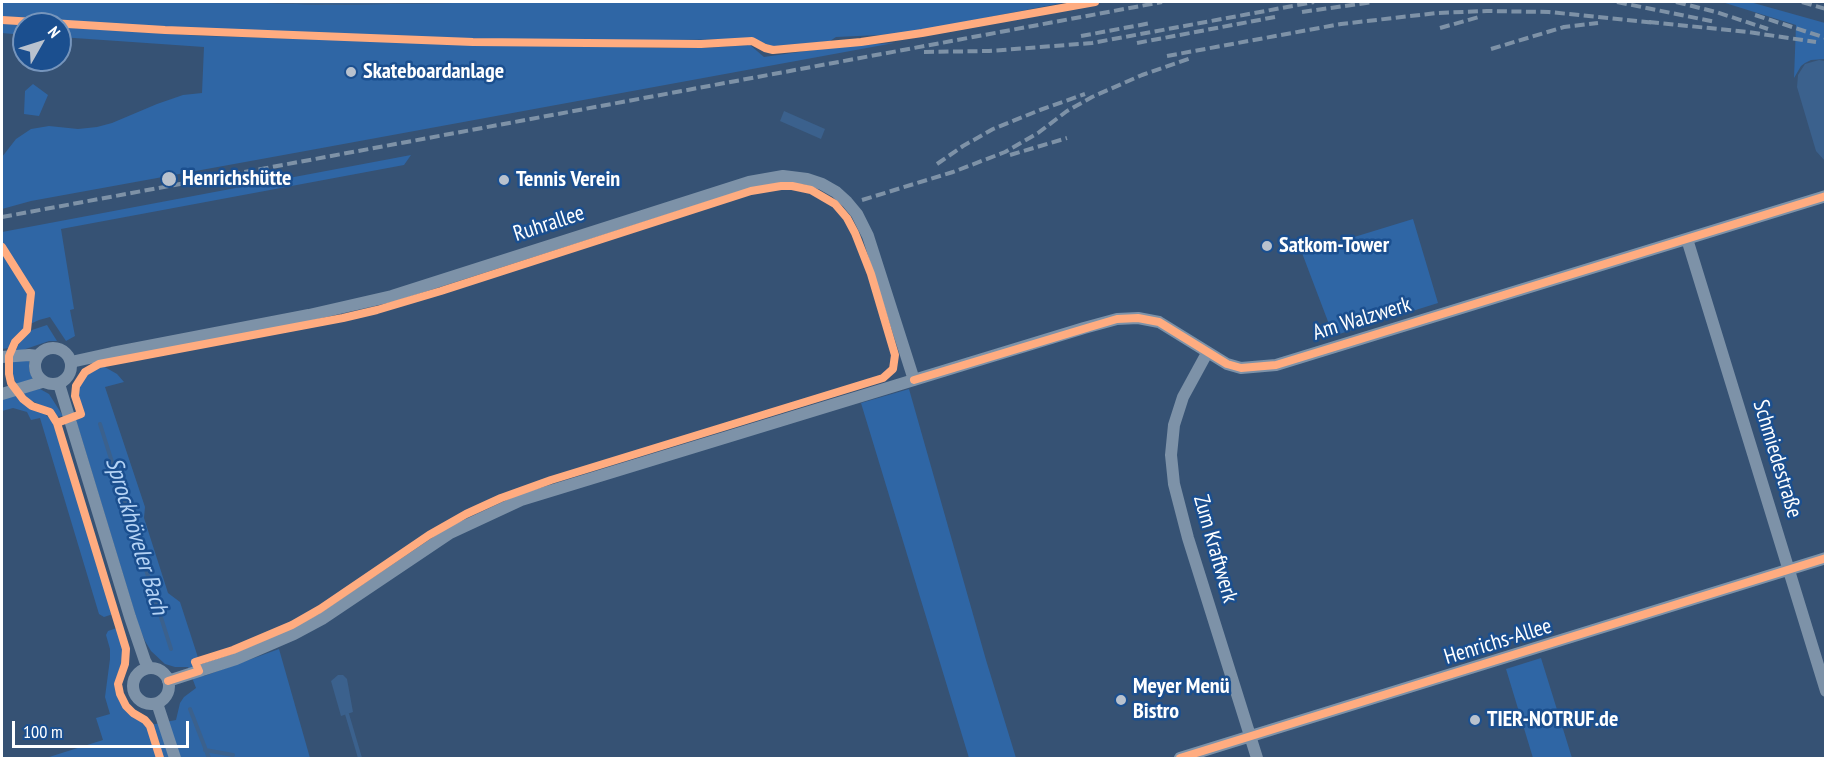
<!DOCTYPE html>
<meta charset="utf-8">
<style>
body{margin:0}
#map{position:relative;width:1827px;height:760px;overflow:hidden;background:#365274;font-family:"PT Sans Narrow",sans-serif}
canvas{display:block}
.frame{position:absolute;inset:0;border:3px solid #fff;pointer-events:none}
.north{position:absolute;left:12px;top:12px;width:60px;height:60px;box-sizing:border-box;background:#1b4f8f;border:2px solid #7695bc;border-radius:50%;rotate:51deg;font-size:16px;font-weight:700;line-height:24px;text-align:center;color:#fff}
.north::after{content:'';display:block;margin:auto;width:21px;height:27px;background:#b9c2ce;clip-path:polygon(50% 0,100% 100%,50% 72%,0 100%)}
.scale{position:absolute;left:12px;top:721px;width:177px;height:27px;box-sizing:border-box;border:3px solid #fff;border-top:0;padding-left:8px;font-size:18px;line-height:21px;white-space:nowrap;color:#fff;-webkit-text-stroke:4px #1b4f8f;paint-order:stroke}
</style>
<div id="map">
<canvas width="1827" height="760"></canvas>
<div class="frame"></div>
<div class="north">N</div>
<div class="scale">100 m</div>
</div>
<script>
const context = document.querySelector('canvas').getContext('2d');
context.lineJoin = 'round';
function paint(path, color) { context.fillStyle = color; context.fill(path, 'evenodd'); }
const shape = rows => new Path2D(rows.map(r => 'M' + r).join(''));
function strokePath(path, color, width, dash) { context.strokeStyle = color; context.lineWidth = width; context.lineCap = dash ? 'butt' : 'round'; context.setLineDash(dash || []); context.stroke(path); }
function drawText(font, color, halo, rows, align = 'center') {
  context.font = font + ' "PT Sans Narrow",sans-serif'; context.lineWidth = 5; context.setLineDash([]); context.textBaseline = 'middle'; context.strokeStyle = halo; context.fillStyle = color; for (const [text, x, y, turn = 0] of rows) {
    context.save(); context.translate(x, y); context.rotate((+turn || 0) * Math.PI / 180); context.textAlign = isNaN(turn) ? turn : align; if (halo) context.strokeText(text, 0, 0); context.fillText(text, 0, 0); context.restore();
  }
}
paint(shape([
 [2,2,237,2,326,5,515,2,1067,2,902,34,836,37,830,41,774,47,753,39,564,41,165,30,2,19],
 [1722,2,1750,2,1825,23,1825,59,1811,60,1805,63,1801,66,1794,78,1796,25],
 [2,23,24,25,24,35,2,33],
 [60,27,204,36,490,44,660,48,705,48,750,45,764,57,841,46,894,43,289,154,31,201,2,209,2,157,16,139,31,129,49,126,78,129,97,127,112,123,157,104,183,95,202,93,204,47,60,37],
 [33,84,48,95,39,116,24,114,25,91],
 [411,155,404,165,61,229,74,309,70,310,75,336,66,341,50,317,39,320,26,326,16,336,9,348,2,349,2,232],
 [1413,219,1438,303,1336,335,1332,332,1302,253],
 [47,325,57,341,49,341,14,353,23,337,32,330],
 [29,359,29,370,33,380,17,386,12,373,12,360],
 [103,366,117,374,124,382,105,387,145,507,144,518,168,593,180,602,204,676,279,649,310,758,46,758,103,740,96,718,110,714,105,697,110,659,110,649,106,635,108,631,117,628,123,650,122,660,116,680,117,696,126,710,142,721,145,726,176,720,180,703,184,697,196,688,188,667,175,667,165,664,151,651,145,641,139,627,76,420,83,416,77,394,80,383,89,372],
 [40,389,49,394,63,416,57,417,49,409,28,399,21,392],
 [909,389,986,660,1016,758,969,758,861,403],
 [15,394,22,402,30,408,44,413,53,422,113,614,104,617,99,614,40,418,31,420,27,412,13,408,2,411,2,397],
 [1541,658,1572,758,1533,758,1506,669]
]), '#2f66a5');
paint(shape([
 [237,2,515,2,326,5],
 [1819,60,1825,61,1825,161,1816,151,1797,87,1798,75,1805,64],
 [784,111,825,129,821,139,780,121],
 [338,675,343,675,347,679,353,712,341,716,331,681]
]), '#3b618d');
strokePath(shape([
 [100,424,171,649],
 [190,709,209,758],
 [347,714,360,758],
 [205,750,233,755]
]), '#3b618d', 4);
strokePath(shape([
 [1687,239,1826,691],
 '35 366a18 18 0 1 1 36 0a18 18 0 1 1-36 0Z',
 [1207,353,1183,397,1174,425,1171,455,1174,484,1188,538,1257,758],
 [2,357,29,355,38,356],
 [71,362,112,353,309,315,392,296,749,182,783,176,807,179,822,184,836,192,847,202,857,214,868,236,914,380],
 [59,384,130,617,145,661,149,668],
 [2,394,42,382],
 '133 686a18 18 0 1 1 36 0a18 18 0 1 1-36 0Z',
 [168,681,236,659,294,634,322,619,450,533,521,500,1084,328,1117,319,1138,318,1159,322,1227,364,1241,368,1276,365,1826,196],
 [157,703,175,758],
 [1180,758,1826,558]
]), '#7d92a8', 12);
strokePath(shape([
 [1617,2,1716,22],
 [1676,2,1716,12,1768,29],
 [1802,2,1826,9],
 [1302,12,1373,2],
 [1755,15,1826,38],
 [1649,22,1748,32,1816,42],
 [1440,28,1479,17],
 [1081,36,1151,23],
 [1137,43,1275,17],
 [1491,49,1564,27,1598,23],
 [924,52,989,51,1092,43,1314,2],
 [1167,56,1341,24,1437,13,1487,11,1549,12,1656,23],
 [1010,155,1067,138],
 [937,164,963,146,993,129,1040,110,1085,94],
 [862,200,953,172,1005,152,1038,133,1067,111,1092,97,1142,75,1191,58],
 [2,217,1162,2]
]), '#7e92a7', 4, [10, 4.5]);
strokePath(shape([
 [2,20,165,30,473,42,701,44,752,41,765,48,773,50,861,42,922,33,1095,2],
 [2,247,31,293,27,330,15,342,9,356,9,374,11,383,23,399,32,406,50,412,57,423,126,649,125,664,118,684,120,694,126,706,133,713,145,720,150,726,160,758],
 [914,380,1090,327,1117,319,1138,318,1159,322,1227,364,1241,368,1276,365,1826,196],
 [57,423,81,414,75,396,76,386,85,372,99,364,343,318,377,310,441,291,751,191,781,186,792,186,811,190,835,204,847,218,855,233,871,274,895,355,893,369,883,378,551,480,501,498,466,514,429,535,320,609,292,625,233,650,195,662,199,671,168,681],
 [1180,758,1826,558]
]), '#ffac80', 8);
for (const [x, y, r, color] of [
 [351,72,6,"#b9c2ce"],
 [169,179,8,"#b9c2ce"],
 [504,180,6,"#b9c2ce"],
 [1267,246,6,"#b9c2ce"],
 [1121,700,6,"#b9c2ce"],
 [1475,720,6,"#b9c2ce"]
]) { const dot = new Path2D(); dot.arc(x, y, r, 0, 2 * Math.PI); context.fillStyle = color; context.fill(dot); strokePath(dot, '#1b4f8f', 2); }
drawText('bold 22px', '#fff', '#1b4f8f', [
 ["Skateboardanlage",363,72],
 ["Henrichshütte",182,179],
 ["Tennis Verein",516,180],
 ["Satkom-Tower",1279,246],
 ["Meyer Menü",1133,687],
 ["Bistro",1133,712],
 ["TIER-NOTRUF.de",1487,720]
], 'left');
drawText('22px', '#fff', '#1b4f8f', [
 ["Ruhrallee",549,224,-18],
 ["Am Walzwerk",1362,319,-17],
 ["Schmiedestraße",1777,459,73],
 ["Zum Kraftwerk",1215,549,74],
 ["Henrichs-Allee",1498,642,-17]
]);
drawText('italic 24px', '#b5d3f5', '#1b4f8f', [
 ["Sprockhöveler Bach",136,536,73]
]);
</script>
